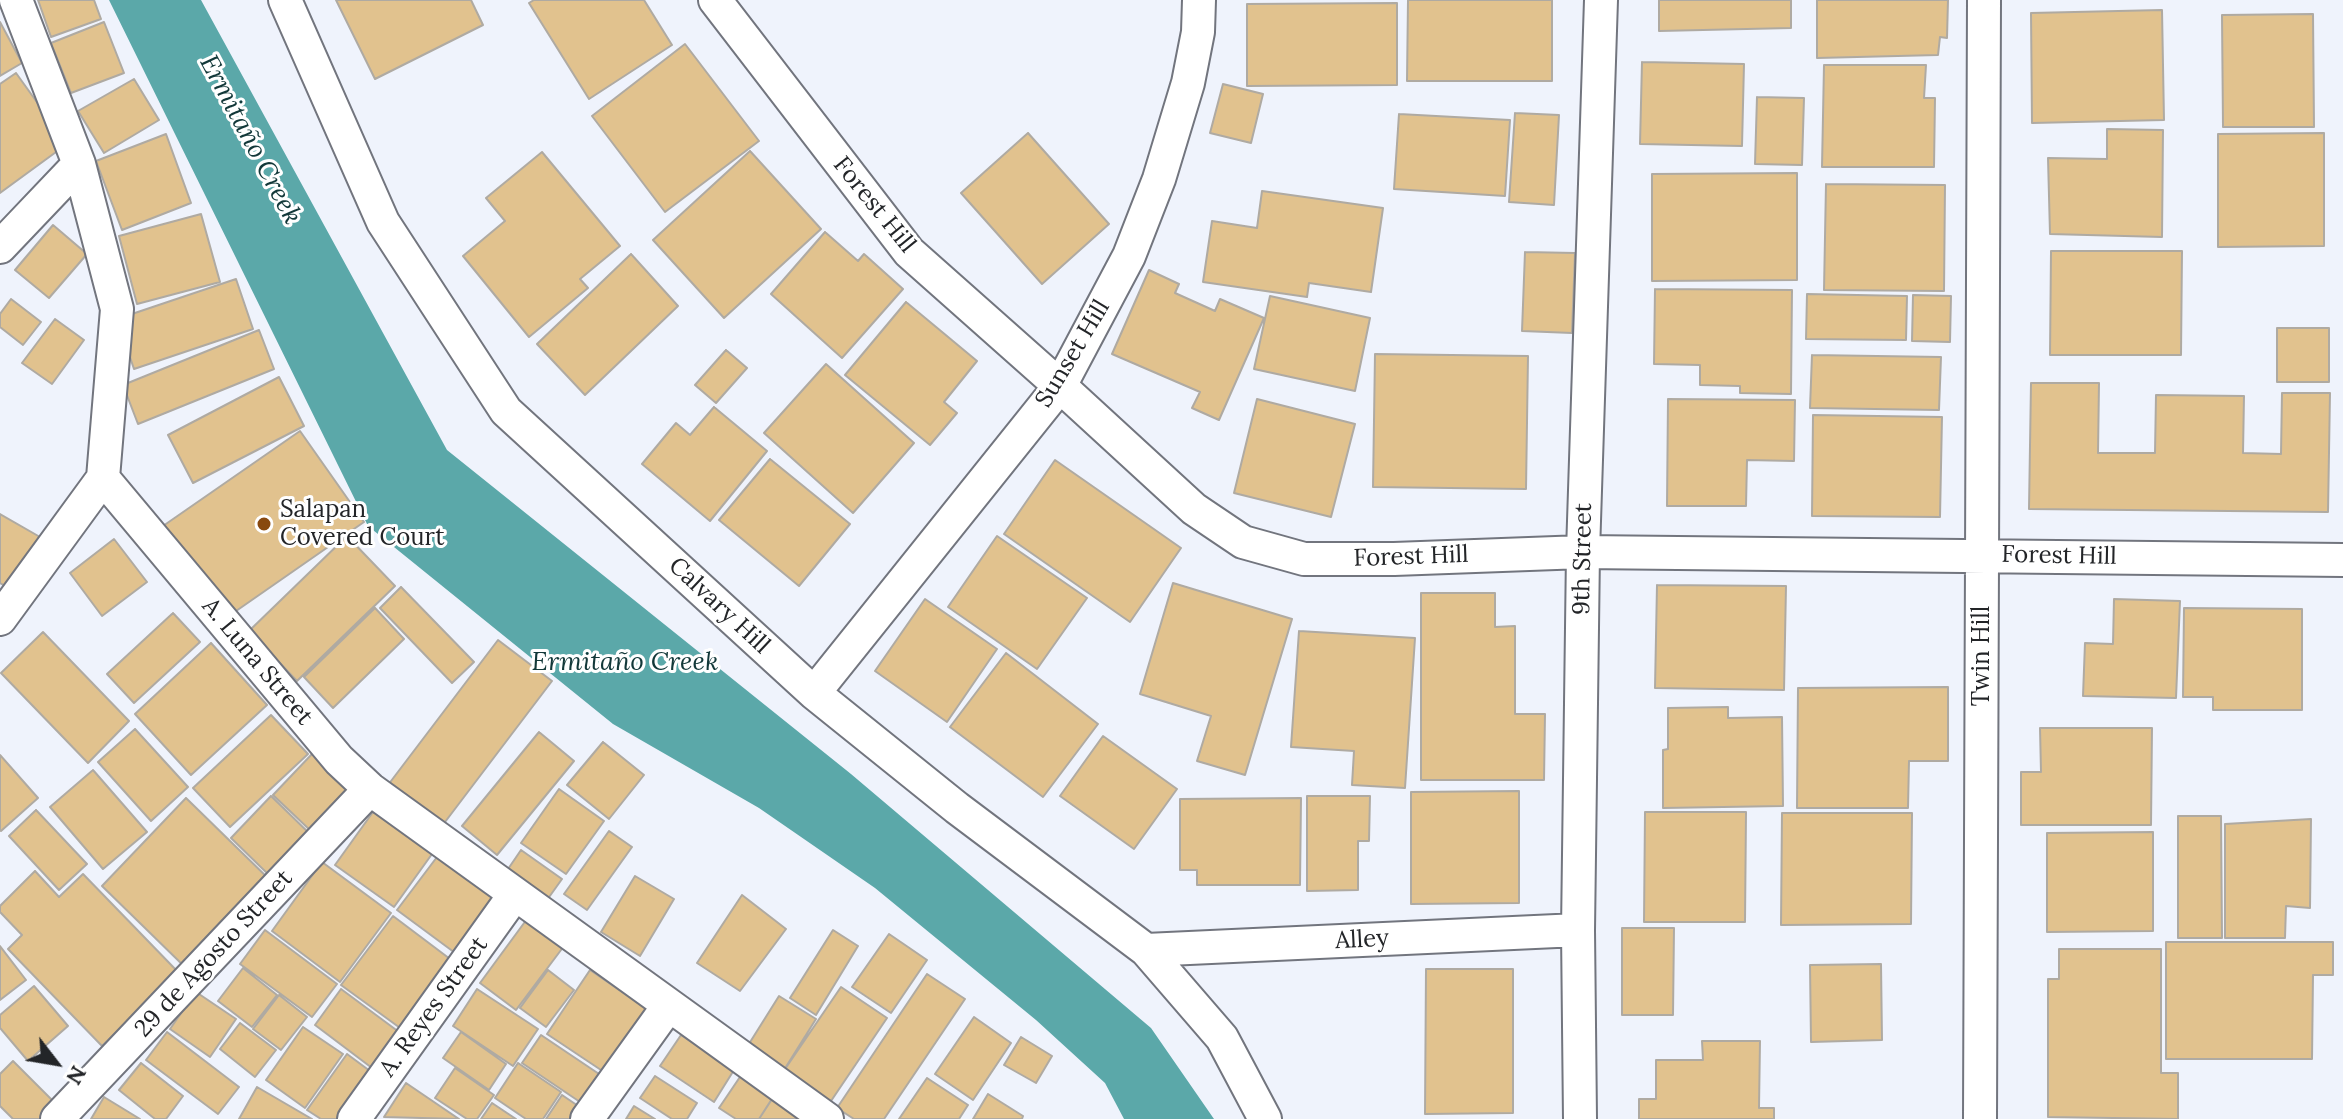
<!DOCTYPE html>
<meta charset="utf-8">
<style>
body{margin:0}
#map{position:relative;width:2343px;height:1119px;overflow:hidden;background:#eff3fc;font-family:Lora,serif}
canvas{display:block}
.north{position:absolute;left:16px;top:1023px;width:80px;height:80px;-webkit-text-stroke:6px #fff;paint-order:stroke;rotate:121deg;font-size:22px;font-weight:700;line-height:32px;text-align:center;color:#232528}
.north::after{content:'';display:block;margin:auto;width:28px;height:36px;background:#232528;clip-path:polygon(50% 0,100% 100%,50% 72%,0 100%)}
</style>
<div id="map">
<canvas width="2343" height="1119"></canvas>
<div class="north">N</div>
</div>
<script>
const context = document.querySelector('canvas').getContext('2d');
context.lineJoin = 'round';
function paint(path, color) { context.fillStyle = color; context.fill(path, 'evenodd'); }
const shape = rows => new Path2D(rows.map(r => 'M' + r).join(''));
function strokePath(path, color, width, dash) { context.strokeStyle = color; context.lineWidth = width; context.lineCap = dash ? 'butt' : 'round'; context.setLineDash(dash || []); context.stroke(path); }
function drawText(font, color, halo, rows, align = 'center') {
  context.font = font + ' Lora,serif'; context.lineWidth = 6; context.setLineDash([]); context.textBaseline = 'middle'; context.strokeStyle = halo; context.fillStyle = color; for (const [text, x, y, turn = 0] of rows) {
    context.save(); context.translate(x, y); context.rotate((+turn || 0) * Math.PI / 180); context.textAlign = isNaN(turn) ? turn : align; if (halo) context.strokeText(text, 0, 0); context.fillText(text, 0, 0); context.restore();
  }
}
paint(shape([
 [109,0,201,0,447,450,851,774,1151,1028,1214,1119,1124,1119,1105,1083,1036,1020,875,888,759,808,613,724,368,526]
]), '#5ba8a9');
const building = shape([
 [38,0,94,0,101,19,51,37,38,0],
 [336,0,471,0,483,25,375,79,336,0],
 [534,0,644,0,672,45,589,99,529,3,534,0],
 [1408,0,1552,0,1552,81,1407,81,1408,0],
 [1659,0,1791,0,1791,28,1659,31,1659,0],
 [1817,0,1948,0,1947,38,1940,37,1938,55,1817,58,1817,0],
 [1397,3,1397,85,1247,86,1247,4,1397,3],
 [2162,10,2164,120,2032,123,2031,13,2162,10],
 [2313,14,2314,127,2223,127,2222,15,2313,14],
 [0,22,22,63,0,76,0,22],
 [104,22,124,73,71,93,51,43,104,22],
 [685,44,759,141,665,212,592,116,685,44],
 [1642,62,1744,64,1742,146,1640,144,1642,62],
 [1824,65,1926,65,1924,98,1935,98,1934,167,1822,167,1824,65],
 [16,73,67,144,0,193,0,84,16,73],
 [134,79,159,120,104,153,78,111,134,79],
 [1223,84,1263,94,1251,143,1210,133,1223,84],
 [1757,97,1804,98,1802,165,1755,164,1757,97],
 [1515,113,1559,115,1554,205,1509,202,1515,113],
 [1399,114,1510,120,1505,196,1394,189,1399,114],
 [2107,129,2163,130,2162,237,2050,234,2048,158,2107,159,2107,129],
 [1028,133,1109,224,1042,284,961,193,1028,133],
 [2324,133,2324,246,2218,247,2218,134,2324,133],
 [166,134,191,203,122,230,96,161,166,134],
 [750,151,821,229,724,318,653,240,750,151],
 [542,152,620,246,580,279,588,288,529,337,463,256,505,221,486,198,542,152],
 [1797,173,1797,280,1652,281,1652,174,1797,173],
 [1826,184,1945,185,1944,291,1824,290,1826,184],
 [1262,191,1383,208,1371,292,1309,283,1307,297,1203,282,1212,221,1257,228,1262,191],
 [201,214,220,282,137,304,119,236,201,214],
 [53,225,87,254,49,298,15,270,53,225],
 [825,232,858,261,864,254,903,289,842,358,771,294,825,232],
 [2051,251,2182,251,2181,355,2050,355,2051,251],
 [1525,252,1575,253,1572,333,1522,331,1525,252],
 [631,254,678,306,585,395,537,344,631,254],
 [1149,270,1179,284,1175,293,1215,311,1220,299,1264,318,1219,420,1192,408,1200,392,1112,354,1149,270],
 [236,279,253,329,134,369,117,319,236,279],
 [1655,289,1792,290,1791,394,1740,393,1740,386,1700,385,1700,365,1654,364,1655,289],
 [1807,294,1907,296,1906,340,1806,339,1807,294],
 [1913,295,1951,296,1950,342,1912,341,1913,295],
 [1270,296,1370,318,1355,391,1254,369,1270,296],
 [11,299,41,322,23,345,0,327,0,314,11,299],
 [906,302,977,361,944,402,957,413,930,445,845,375,906,302],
 [55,319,84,340,52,384,22,363,55,319],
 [2277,328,2329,328,2329,382,2277,382,2277,328],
 [259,330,274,369,138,424,123,385,259,330],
 [726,350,747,368,716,403,695,385,726,350],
 [1375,354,1528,356,1526,489,1373,487,1375,354],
 [1812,355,1941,357,1939,410,1810,408,1812,355],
 [826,364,914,443,853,513,764,433,826,364],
 [279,377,304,426,193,483,168,435,279,377],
 [2031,383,2099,383,2098,453,2155,453,2156,395,2244,396,2243,453,2281,454,2282,393,2330,393,2328,512,2029,509,2031,383],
 [1257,399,1355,424,1331,517,1234,493,1257,399],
 [1668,399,1795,400,1794,461,1747,460,1746,506,1667,506,1668,399],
 [714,407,767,451,710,521,642,464,676,423,690,435,714,407],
 [1813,415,1942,417,1940,517,1812,516,1813,415],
 [300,431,364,522,226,618,163,526,300,431],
 [770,459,850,524,799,586,719,520,770,459],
 [1055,460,1181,548,1130,622,1004,534,1055,460],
 [0,514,40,537,9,588,0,583,0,514],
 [347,536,395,586,297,681,249,631,347,536],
 [997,536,1087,598,1037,669,948,607,997,536],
 [114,539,147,582,102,616,70,573,114,539],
 [1173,583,1292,619,1245,775,1197,761,1211,716,1140,694,1173,583],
 [1657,585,1786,586,1784,690,1655,688,1657,585],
 [401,587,474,662,452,683,380,608,401,587],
 [1421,593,1495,593,1495,627,1515,626,1515,714,1545,714,1544,780,1421,780,1421,593],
 [925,599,997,649,947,722,875,671,925,599],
 [2114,599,2180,601,2176,698,2083,696,2085,643,2113,644,2114,599],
 [375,608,404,639,333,708,304,677,375,608],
 [2184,608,2302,609,2302,710,2213,710,2213,697,2183,697,2184,608],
 [173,613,200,642,134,703,107,674,173,613],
 [1299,631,1415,638,1405,788,1352,785,1354,751,1291,747,1299,631],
 [43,632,129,721,88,763,1,673,43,632],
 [498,640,552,681,442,826,388,785,498,640],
 [211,643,267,705,191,775,135,714,211,643],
 [1006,653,1098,724,1043,797,950,727,1006,653],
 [1948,687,1948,761,1909,761,1908,808,1797,808,1798,688,1948,687],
 [1728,707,1728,718,1782,717,1783,806,1663,808,1663,750,1668,749,1668,708,1728,707],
 [271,715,308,754,230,827,193,788,271,715],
 [2040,728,2152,728,2151,825,2021,825,2021,772,2041,772,2040,728],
 [135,729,188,787,151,821,98,762,135,729],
 [539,732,574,761,497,855,462,826,539,732],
 [1103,736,1177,789,1134,849,1060,796,1103,736],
 [603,742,644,775,609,819,567,785,603,742],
 [312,754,351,791,312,832,273,795,312,754],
 [0,755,38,798,1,831,0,830,0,755],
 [93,770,147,832,103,869,50,807,93,770],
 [559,789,604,821,566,874,521,843,559,789],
 [1519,791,1519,903,1411,904,1411,792,1519,791],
 [271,796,311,835,271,877,231,838,271,796],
 [1307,796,1370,796,1369,841,1358,841,1358,890,1307,891,1307,796],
 [186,798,273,883,189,971,102,886,186,798],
 [1301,798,1300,885,1197,885,1197,870,1180,870,1180,799,1301,798],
 [36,810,87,864,59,890,9,836,36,810],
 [373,812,432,854,394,907,335,865,373,812],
 [1645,812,1746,812,1745,922,1644,922,1645,812],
 [1782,813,1912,813,1911,924,1781,925,1782,813],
 [2178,816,2221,816,2222,938,2178,938,2178,816],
 [2311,819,2310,908,2286,906,2285,938,2225,938,2225,824,2311,819],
 [609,831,632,847,587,910,564,894,609,831],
 [2153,832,2153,931,2047,932,2047,833,2153,832],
 [521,850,562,879,547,900,506,872,521,850],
 [440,853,508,903,466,961,397,910,440,853],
 [322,862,391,913,340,982,272,931,322,862],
 [35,871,59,897,83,874,178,972,102,1046,8,949,22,935,0,912,0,906,35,871],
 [635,876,674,899,640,956,601,932,635,876],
 [742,895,786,929,740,991,697,963,742,895],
 [393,916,458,965,407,1033,341,985,393,916],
 [527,919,564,946,516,1010,480,983,527,919],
 [1622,928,1674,928,1673,1015,1622,1015,1622,928],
 [265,930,337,984,312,1017,240,964,265,930],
 [833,930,858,946,816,1015,790,998,833,930],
 [889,934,927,960,891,1013,852,987,889,934],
 [2166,942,2333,942,2333,975,2313,975,2312,1059,2166,1059,2166,942],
 [0,946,26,980,0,1000,0,946],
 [2059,949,2161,949,2161,1073,2178,1073,2178,1119,2048,1117,2048,979,2059,979,2059,949],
 [1881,964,1882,1040,1811,1042,1810,965,1881,964],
 [243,968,277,995,252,1027,218,1001,243,968],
 [1426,969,1513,969,1513,1113,1425,1114,1426,969],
 [548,970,574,990,546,1027,520,1008,548,970],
 [590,970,656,1015,613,1078,547,1034,590,970],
 [927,974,965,999,884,1119,854,1119,837,1108,927,974],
 [34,986,68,1026,28,1061,0,1028,0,1015,34,986],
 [841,987,887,1018,829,1104,783,1072,841,987],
 [341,989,403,1035,376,1071,315,1025,341,989],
 [477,989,538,1029,513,1066,453,1026,477,989],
 [196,992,236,1019,210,1057,170,1029,196,992],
 [279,995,307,1017,281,1050,253,1029,279,995],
 [779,996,816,1019,784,1070,747,1047,779,996],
 [974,1017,1011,1043,973,1100,935,1074,974,1017],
 [240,1023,276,1050,255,1077,220,1049,240,1023],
 [303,1027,343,1054,305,1108,266,1080,303,1027],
 [167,1032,239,1087,218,1114,146,1060,167,1032],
 [461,1032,506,1064,489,1090,443,1058,461,1032],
 [541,1035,608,1080,589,1108,522,1063,541,1035],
 [681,1035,734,1070,714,1102,660,1066,681,1035],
 [1021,1037,1052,1056,1036,1083,1004,1065,1021,1037],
 [1702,1041,1760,1041,1759,1108,1774,1108,1774,1119,1639,1119,1639,1099,1656,1099,1656,1060,1703,1060,1702,1041],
 [347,1054,374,1074,342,1119,321,1119,307,1110,347,1054],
 [13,1061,59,1107,47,1119,13,1119,0,1106,0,1074,13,1061],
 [141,1063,183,1096,166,1119,155,1119,119,1090,141,1063],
 [518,1063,561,1092,543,1119,526,1119,495,1098,518,1063],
 [455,1068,494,1095,477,1119,467,1119,435,1098,455,1068],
 [744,1071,776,1093,759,1119,736,1119,719,1108,744,1071],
 [655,1076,697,1103,687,1119,672,1119,640,1098,655,1076],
 [927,1078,968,1105,959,1119,899,1119,927,1078],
 [406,1083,459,1119,384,1117,406,1083],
 [257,1087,312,1119,239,1119,257,1087],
 [775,1094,811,1119,759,1119,775,1094],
 [988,1094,1023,1116,1022,1119,973,1119,988,1094],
 [562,1095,587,1112,582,1119,546,1119,562,1095],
 [104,1097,140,1119,91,1119,104,1097],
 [492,1103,516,1119,481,1119,492,1103],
 [634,1106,655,1119,626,1119,634,1106]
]);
paint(building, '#e1c28e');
strokePath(building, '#afaaa2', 2);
const minor = shape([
 [16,0,79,164,117,309,103,478,339,760,370,789,827,1119],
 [285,0,383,222,506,411,814,693,957,808,1146,950,1222,1038,1265,1119],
 [715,0,909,252,1060,386,1194,509,1243,542,1304,559,1394,559,1583,552,2343,560],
 [0,247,79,164],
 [0,619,103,478],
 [814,693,1060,386,1129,256,1159,179,1188,83,1198,32,1199,0],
 [1146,950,1578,930],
 [57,1119,370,789],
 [354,1119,515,894],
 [587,1119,669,1005],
 [1580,1119,1578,930,1583,552,1601,0],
 [1980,1119,1984,0]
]);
strokePath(minor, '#72757e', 36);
strokePath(minor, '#fff', 32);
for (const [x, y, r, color] of [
 [264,524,8,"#88490f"]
]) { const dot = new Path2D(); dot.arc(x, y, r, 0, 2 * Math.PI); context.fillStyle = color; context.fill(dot); strokePath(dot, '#fff', 3); }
drawText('24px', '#232528', '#fff', [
 ["Forest Hill",874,205,51],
 ["Sunset Hill",1073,354,-59],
 ["Forest Hill",2059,556,1],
 ["Forest Hill",1411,557,-2],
 ["9th Street",1583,559,-89],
 ["Calvary Hill",719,606,43],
 ["Twin Hill",1982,656,-90],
 ["A. Luna Street",257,662,50],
 ["Alley",1362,940,-3],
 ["29 de Agosto Street",214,954,-47],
 ["A. Reyes Street",434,1007,-54]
]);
drawText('24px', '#232528', '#fff', [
 ["Salapan",280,510],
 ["Covered Court",280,538]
], 'left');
drawText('italic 26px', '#123839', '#fff', [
 ["Ermitaño Creek",250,140,62],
 ["Ermitaño Creek",625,663]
]);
</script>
